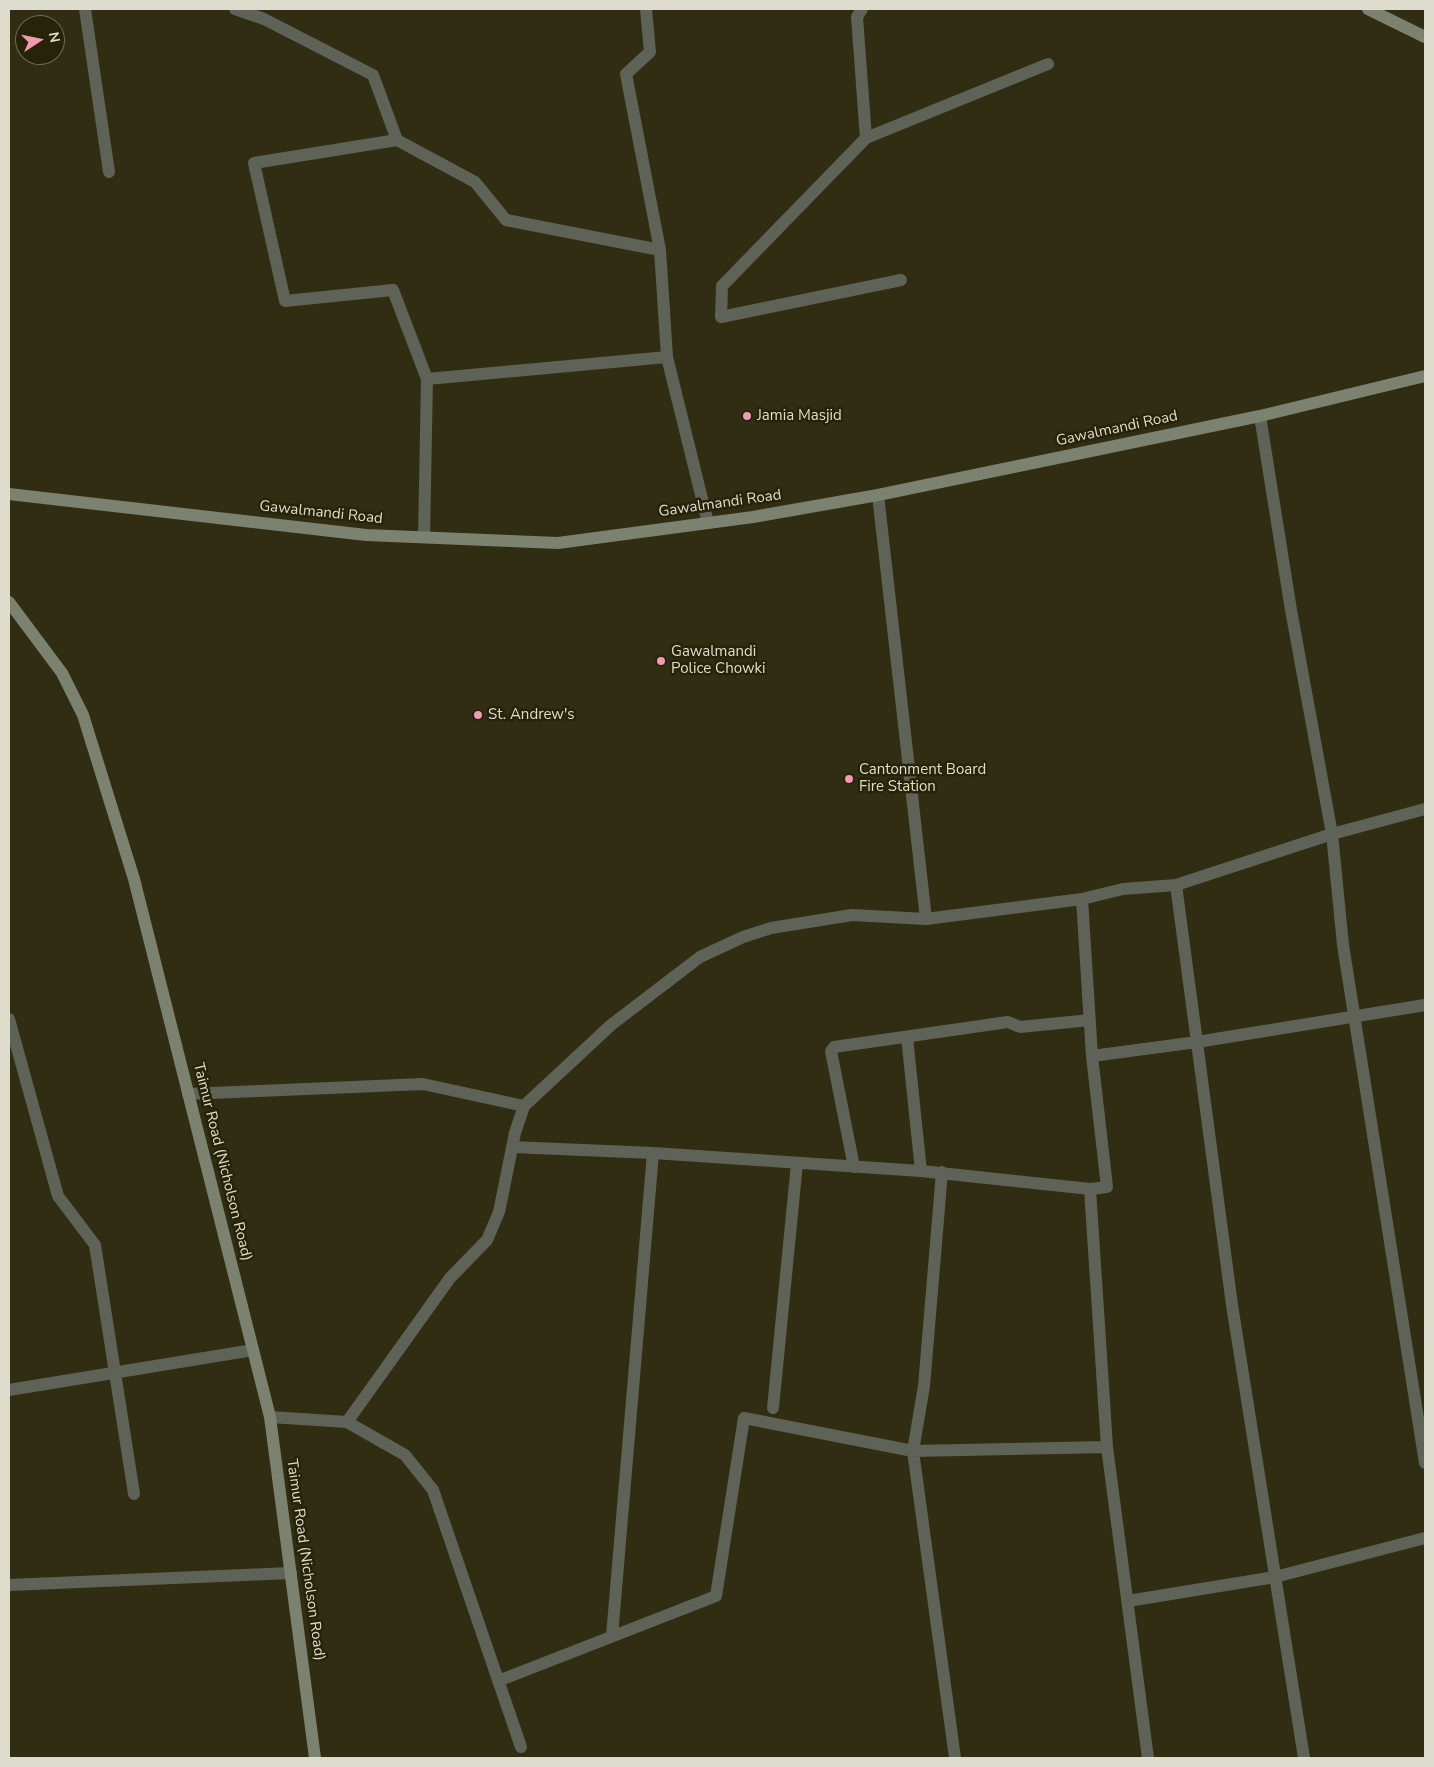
<!DOCTYPE html>
<style>
body{margin:0}
#map{position:relative;width:1434px;height:1767px;overflow:hidden;background:#302d13;font-family:"Nunito Sans",sans-serif}
canvas{display:block}
.frame{position:absolute;inset:0;border:10px solid #deddcd;pointer-events:none}
.north{position:absolute;left:15px;top:15px;width:50px;height:50px;box-sizing:border-box;background:#272308;border:1px solid #706d57;border-radius:50%;rotate:79deg;font-size:14px;font-weight:700;line-height:20px;text-align:center;color:#deddcd}
.north::after{content:'';display:block;margin:auto;width:18px;height:22px;background:#f19ab4;clip-path:polygon(50% 0,100% 100%,50% 72%,0 100%)}
</style>
<div id="map">
<canvas width="1434" height="1767"></canvas>
<div class="frame"></div>
<div class="north">N</div>
</div>
<script>
const context = document.querySelector('canvas').getContext('2d');
context.lineJoin = 'round';
const shape = rows => new Path2D(rows.map(r => 'M' + r).join(''));
function strokePath(path, color, width, dash) { context.strokeStyle = color; context.lineWidth = width; context.lineCap = dash ? 'butt' : 'round'; context.setLineDash(dash || []); context.stroke(path); }
function drawText(font, color, halo, rows, align = 'center') {
  context.font = font + ' "Nunito Sans",sans-serif'; context.lineWidth = 5; context.setLineDash([]); context.textBaseline = 'middle'; context.strokeStyle = halo; context.fillStyle = color; for (const [text, x, y, turn = 0] of rows) {
    context.save(); context.translate(x, y); context.rotate((+turn || 0) * Math.PI / 180); context.textAlign = isNaN(turn) ? turn : align; if (halo) context.strokeText(text, 0, 0); context.fillText(text, 0, 0); context.restore();
  }
}
strokePath(shape([
 [85,9,109,172],
 [235,9,264,19,373,75,397,140],
 [646,9,650,52,626,74,660,250,667,357,708,523],
 [862,9,857,17,866,138,722,286,721,317,901,280],
 [866,138,1048,64],
 [427,379,667,357],
 [1260,416,1291,610,1332,834,1343,945,1425,1463],
 [878,495,926,919],
 [424,537,427,379,393,290,285,301,254,163,397,140,475,182,506,220,660,250],
 [1176,885,1232,1305,1304,1758],
 [1082,899,1092,1056,1107,1187,1090,1189,1107,1447,1148,1758],
 [9,1019,58,1196,95,1245,134,1494],
 [907,1037,921,1171],
 [1092,1056,1197,1042,1425,1005],
 [188,1094,423,1084,524,1106],
 [512,1147,653,1153,921,1171,1090,1189],
 [854,1167,831,1051,834,1047,1008,1022,1020,1027,1090,1020],
 [942,1172,924,1386,913,1451,955,1758],
 [9,1390,253,1350],
 [773,1408,797,1163],
 [270,1417,347,1422,405,1455,433,1490,521,1747],
 [347,1422,450,1278,487,1240,499,1212,515,1133,524,1106,611,1025,700,957,743,937,771,928,852,915,926,919,1082,899,1123,889,1176,885,1332,834,1425,809],
 [9,1585,291,1573],
 [1128,1601,1275,1577,1425,1538],
 [612,1636,653,1153],
 [498,1681,716,1596,744,1418,913,1451,1107,1447]
]), '#5f6357', 12);
strokePath(shape([
 [1368,9,1425,37],
 [9,494,366,535,558,543,753,517,878,495,1260,416,1425,376],
 [9,602,62,673,83,715,134,879,270,1417,315,1758]
]), '#7b826f', 12);
for (const [x, y, r, color] of [
 [747,416,5,"#f19ab4"],
 [661,661,5,"#f19ab4"],
 [478,715,5,"#f19ab4"],
 [849,779,5,"#f19ab4"]
]) { const dot = new Path2D(); dot.arc(x, y, r, 0, 2 * Math.PI); context.fillStyle = color; context.fill(dot); strokePath(dot, '#272308', 2); }
drawText('15px', '#deddcd', '#272308', [
 ["Jamia Masjid",757,416],
 ["Gawalmandi",671,652],
 ["Police Chowki",671,669],
 ["St. Andrew's",488,715],
 ["Cantonment Board",859,770],
 ["Fire Station",859,787]
], 'left');
drawText('15px', '#deddcd', '#272308', [
 ["Gawalmandi Road",1117,429,-12],
 ["Gawalmandi Road",720,504,-8],
 ["Gawalmandi Road",321,513,6],
 ["Taimur Road (Nicholson Road)",222,1162,76],
 ["Taimur Road (Nicholson Road)",305,1560,82]
]);
</script>
